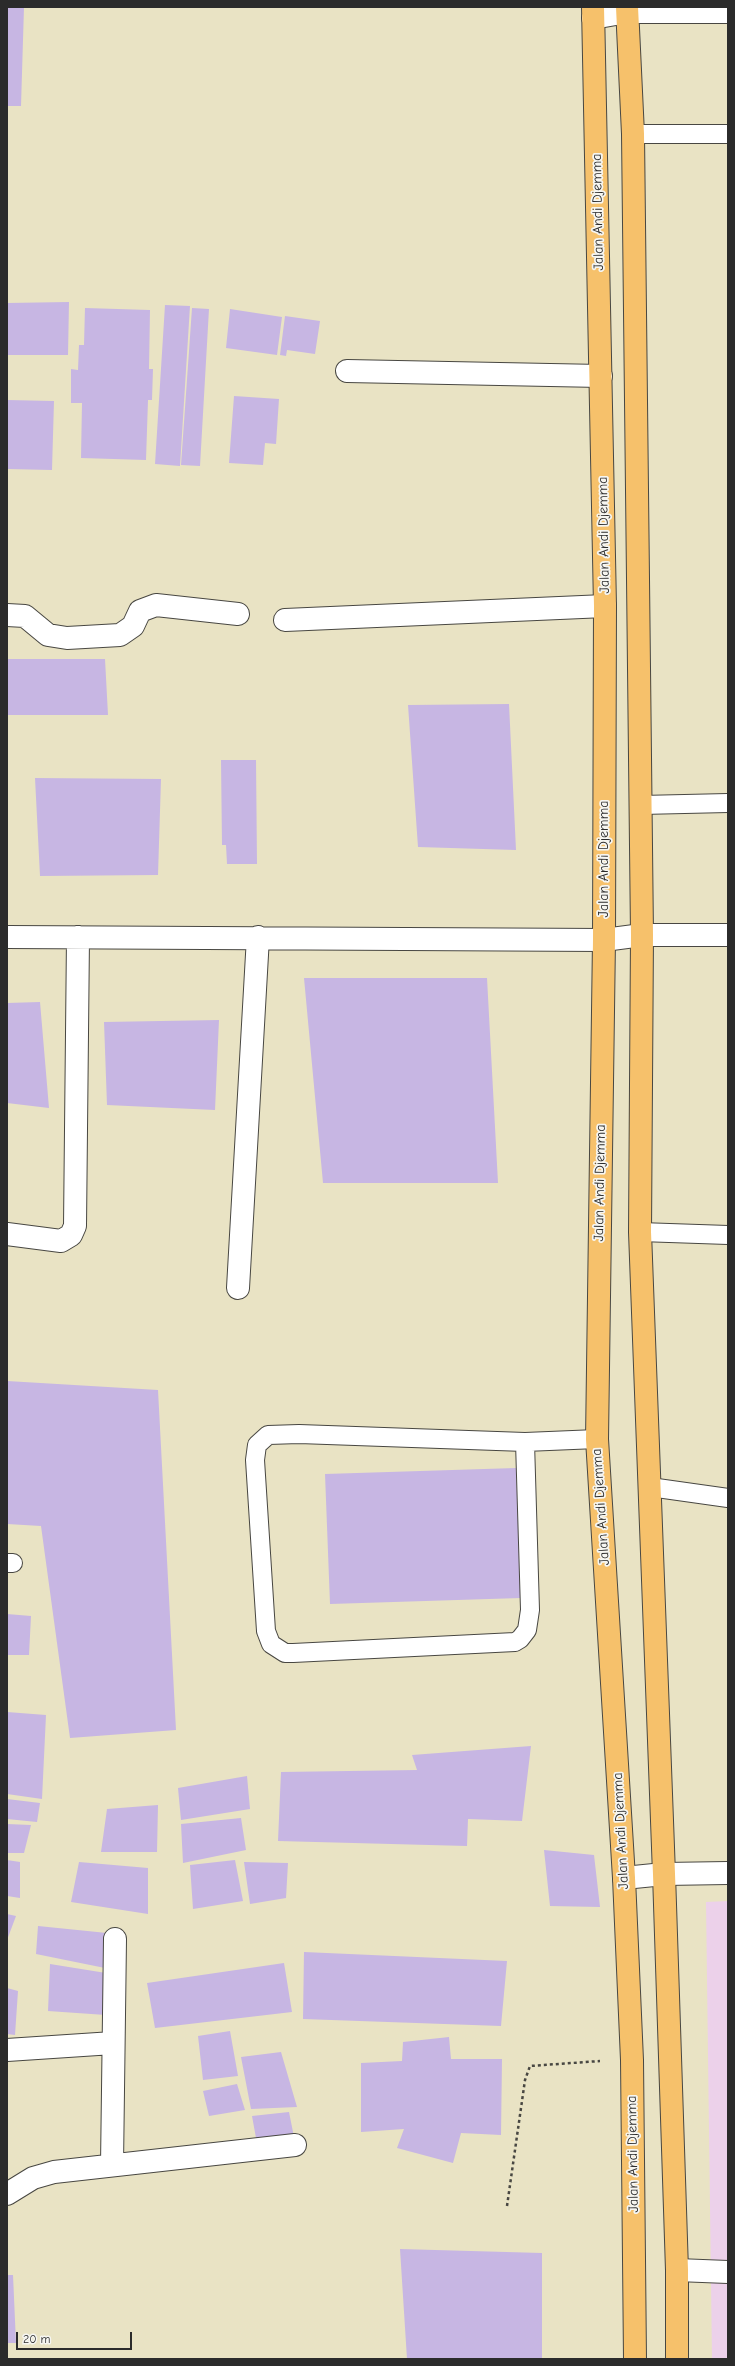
<!DOCTYPE html>
<style>
body{margin:0}
#map{position:relative;width:735px;height:2366px;overflow:hidden;background:#e9e3c4;font-family:"Comic Neue",sans-serif}
canvas{display:block}
.frame{position:absolute;inset:0;border:8px solid #2b2b2b;pointer-events:none}
.scale{position:absolute;left:16px;top:2332px;width:116px;height:18px;box-sizing:border-box;border:2px solid #2b2b2b;border-top:0;padding-left:5px;font-size:12px;line-height:14px;white-space:nowrap;color:#2b2b2b;-webkit-text-stroke:3px #f6f6f2;paint-order:stroke}
</style>
<div id="map">
<canvas width="735" height="2366"></canvas>
<div class="frame"></div>
<div class="scale">20 m</div>
</div>
<script>
const context = document.querySelector('canvas').getContext('2d');
context.lineJoin = 'round';
function paint(path, color) { context.fillStyle = color; context.fill(path, 'evenodd'); }
const shape = rows => new Path2D(rows.map(r => 'M' + r).join(''));
function strokePath(path, color, width, dash) { context.strokeStyle = color; context.lineWidth = width; context.lineCap = dash ? 'butt' : 'round'; context.setLineDash(dash || []); context.stroke(path); }
function drawText(font, color, halo, rows, align = 'center') {
  context.font = font + ' "Comic Neue",sans-serif'; context.lineWidth = 3.5; context.setLineDash([]); context.textBaseline = 'middle'; context.strokeStyle = halo; context.fillStyle = color; for (const [text, x, y, turn = 0] of rows) {
    context.save(); context.translate(x, y); context.rotate((+turn || 0) * Math.PI / 180); context.textAlign = isNaN(turn) ? turn : align; if (halo) context.strokeText(text, 0, 0); context.fillText(text, 0, 0); context.restore();
  }
}
paint(shape([
 [728,1901,728,2359,712,2359,706,1902]
]), '#ecd1ea');
paint(shape([
 [7,7,24,7,21,106,7,106],
 [69,302,68,355,7,355,7,303],
 [165,305,190,306,180,466,155,464],
 [85,308,150,310,149,369,153,369,152,400,148,400,146,460,81,458,82,403,71,403,71,369,78,370,79,345,84,345],
 [192,308,209,309,200,466,181,465],
 [230,309,282,317,277,355,226,348],
 [285,316,320,321,315,354,287,350,286,356,280,355],
 [234,396,279,399,276,444,265,443,263,465,229,463],
 [7,400,54,401,52,470,7,469],
 [7,659,105,659,108,715,7,715],
 [509,704,516,850,418,847,408,705],
 [221,760,256,760,257,864,227,864,226,845,222,845],
 [35,778,161,779,158,875,40,876],
 [304,978,487,978,498,1183,323,1183],
 [40,1002,49,1108,7,1103,7,1003],
 [219,1020,215,1110,107,1105,104,1022],
 [7,1381,158,1390,176,1730,70,1738,41,1526,7,1524],
 [516,1468,521,1598,330,1604,325,1474],
 [7,1614,31,1616,29,1655,7,1655],
 [7,1712,46,1715,42,1799,7,1794],
 [531,1746,522,1821,468,1819,467,1846,278,1841,281,1772,417,1770,412,1755],
 [247,1776,250,1809,181,1820,178,1788],
 [7,1799,40,1803,37,1822,7,1819],
 [158,1805,157,1852,101,1852,107,1809],
 [241,1818,246,1850,183,1863,181,1824],
 [7,1824,31,1825,24,1853,7,1853],
 [544,1850,594,1855,600,1907,550,1906],
 [7,1860,20,1862,20,1898,7,1896],
 [235,1860,243,1901,193,1909,190,1865],
 [79,1862,148,1868,148,1914,71,1902],
 [244,1862,288,1863,286,1898,250,1904],
 [7,1914,16,1916,7,1940],
 [38,1926,107,1933,105,1968,36,1954],
 [304,1952,507,1961,501,2026,303,2019],
 [284,1963,292,2012,155,2028,147,1983],
 [50,1964,106,1973,106,2015,48,2011],
 [7,1988,18,1991,15,2035,7,2034],
 [230,2031,238,2076,203,2080,198,2036],
 [449,2037,451,2059,502,2059,501,2135,461,2133,453,2163,397,2148,404,2129,361,2132,361,2063,402,2061,403,2042],
 [281,2052,297,2107,251,2109,241,2057],
 [237,2084,245,2110,209,2116,203,2091],
 [289,2112,294,2137,256,2138,252,2116],
 [400,2249,542,2253,542,2359,407,2359],
 [7,2275,13,2275,16,2343,7,2343]
]), '#c7b6e3');
const service = shape([
 [633,134,728,134],
 [641,805,728,803],
 [640,1232,728,1235],
 [525,1442,530,1610,527,1630,520,1639,515,1642,293,1653,285,1653,271,1644,266,1631,255,1460,257,1445,268,1435,299,1434,525,1442,597,1439],
 [650,1487,728,1498],
 [7,1563,13,1563]
]);
const minor = shape([
 [593,18,627,12,728,12],
 [347,371,601,376],
 [7,615,25,616,48,635,67,638,120,635,133,626,140,611,156,605,238,614],
 [285,620,605,606],
 [7,937,604,940,642,935,728,935],
 [7,1234,61,1241,71,1235,75,1226,78,937],
 [238,1288,258,937],
 [624,1878,664,1874,728,1873],
 [7,2050,113,2043],
 [112,2165,115,1939],
 [7,2194,33,2178,54,2172,295,2145],
 [677,2270,728,2272]
]);
const trunk = shape([
 [593,7,605,606,604,940,597,1439,624,1878,632,2060,635,2359],
 [627,7,633,134,642,935,640,1232,664,1874,677,2270,677,2359]
]);
strokePath(service, '#484742', 20);
strokePath(minor, '#484742', 24);
strokePath(trunk, '#484742', 24);
strokePath(shape([
 [507,2206,525,2080,530,2066,600,2061]
]), '#484742', 2.5, [3, 3]);
strokePath(service, '#fff', 18);
strokePath(minor, '#fff', 22);
strokePath(trunk, '#f6c16b', 22);
drawText('14px', '#2b2b2b', '#f6f6f2', [
 ["Jalan Andi Djemma",598,212,-91],
 ["Jalan Andi Djemma",604,535,-91],
 ["Jalan Andi Djemma",604,859,-90],
 ["Jalan Andi Djemma",600,1183,-89],
 ["Jalan Andi Djemma",601,1507,-94],
 ["Jalan Andi Djemma",621,1831,-93],
 ["Jalan Andi Djemma",633,2154,-91]
]);
</script>
